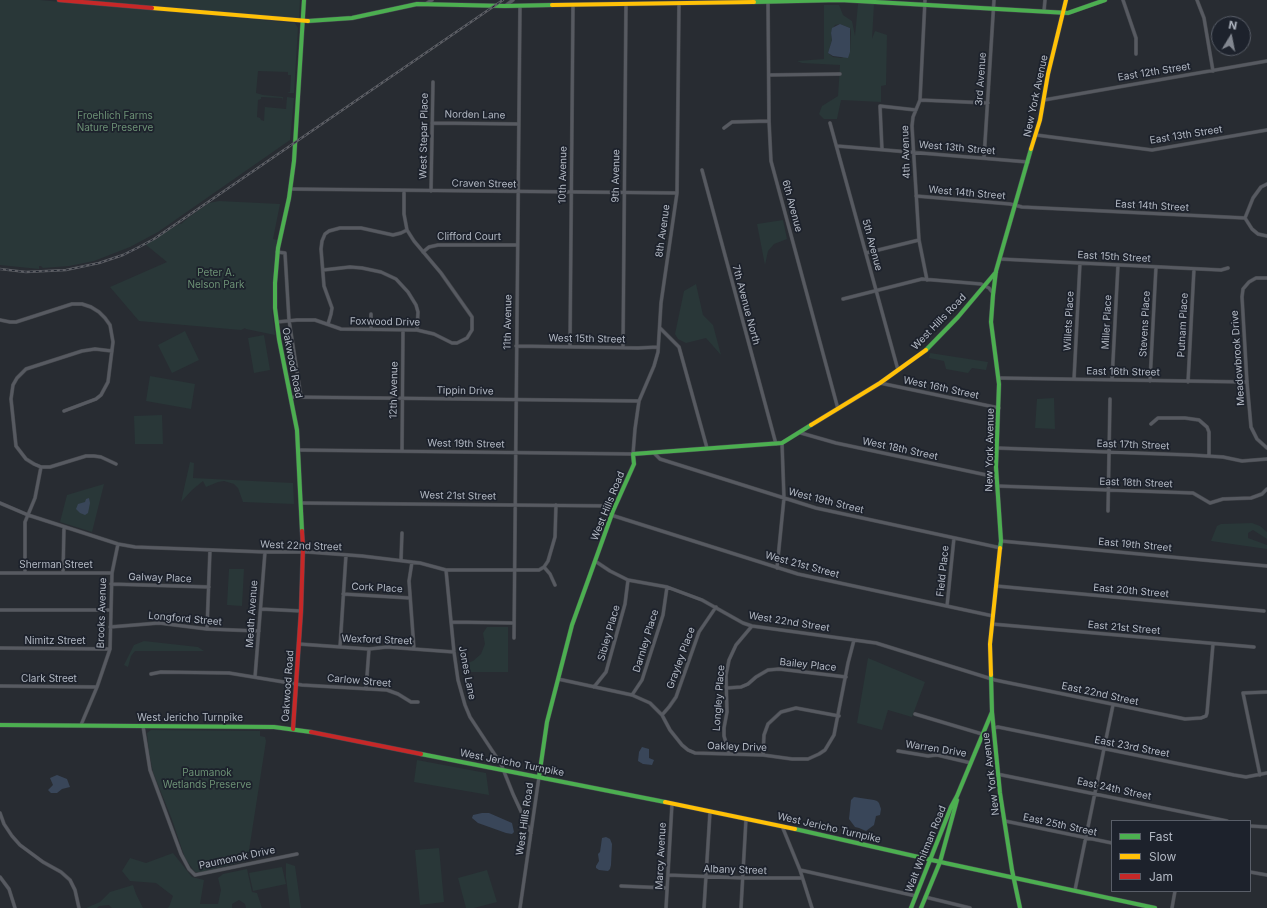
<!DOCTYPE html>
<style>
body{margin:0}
#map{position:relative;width:1267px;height:908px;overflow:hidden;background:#282c32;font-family:Inter,sans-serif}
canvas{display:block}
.legend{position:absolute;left:1111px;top:820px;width:140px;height:72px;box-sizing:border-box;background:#1d222c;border:1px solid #595e68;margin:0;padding:5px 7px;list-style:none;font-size:12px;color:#b2b8c3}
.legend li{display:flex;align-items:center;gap:8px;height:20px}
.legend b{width:20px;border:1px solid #595e68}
.north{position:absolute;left:1211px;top:16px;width:40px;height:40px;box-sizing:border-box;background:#1d222c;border:1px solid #595e68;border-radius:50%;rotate:10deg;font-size:11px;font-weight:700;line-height:16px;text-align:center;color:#b2b8c3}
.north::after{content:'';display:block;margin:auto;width:14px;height:18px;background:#828790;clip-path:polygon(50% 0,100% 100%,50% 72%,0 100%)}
</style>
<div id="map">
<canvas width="1267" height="908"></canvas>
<ul class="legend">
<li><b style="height:5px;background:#4caf50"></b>Fast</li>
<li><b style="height:5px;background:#ffc107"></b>Slow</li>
<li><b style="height:5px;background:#c62828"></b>Jam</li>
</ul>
<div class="north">N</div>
</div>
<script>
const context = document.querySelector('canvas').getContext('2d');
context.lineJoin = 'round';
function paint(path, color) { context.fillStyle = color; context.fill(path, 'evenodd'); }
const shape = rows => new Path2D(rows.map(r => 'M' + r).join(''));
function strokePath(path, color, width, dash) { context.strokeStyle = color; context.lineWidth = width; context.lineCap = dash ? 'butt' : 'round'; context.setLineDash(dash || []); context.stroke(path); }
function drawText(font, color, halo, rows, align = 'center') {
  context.font = font + ' Inter,sans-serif'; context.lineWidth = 3.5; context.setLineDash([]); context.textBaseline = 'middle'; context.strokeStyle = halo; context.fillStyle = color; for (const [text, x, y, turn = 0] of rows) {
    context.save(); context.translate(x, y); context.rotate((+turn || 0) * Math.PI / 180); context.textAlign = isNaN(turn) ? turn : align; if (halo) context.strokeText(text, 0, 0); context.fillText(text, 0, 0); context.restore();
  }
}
paint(shape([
 [0,0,40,0,295,23,298,28,294,93,287,93,290,92,291,75,288,75,288,72,258,71,256,93,263,95,283,97,282,101,282,98,261,97,261,99,258,100,257,117,260,118,261,120,264,121,265,104,265,107,286,109,287,97,294,98,290,140,158,232,130,247,94,261,69,266,43,268,41,266,39,266,39,269,0,265],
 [83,0,300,0,299,18],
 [858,4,874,4,872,39,875,31,887,35,886,85,881,86,881,102,841,100,837,119,824,119,819,114,822,106,838,96,840,65,802,63,797,61,824,59,824,5,839,5,843,15,852,21,855,36],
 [840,24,850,28,851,32,850,52,842,58,833,57,828,53,832,40,831,32,835,25],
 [219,201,280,204,273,239,277,240,272,286,272,310,275,335,246,329,245,328,241,330,139,321,110,287,167,262,145,244,179,224,181,224,189,217,209,203],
 [783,220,787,239,774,244,768,251,765,265,757,224],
 [696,284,703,315,713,325,721,355,706,338,686,343,678,339,675,334,684,291],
 [185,331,199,360,172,373,158,345],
 [264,335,270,370,254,373,248,338],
 [930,353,988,362,986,370,972,368,968,373,946,369,944,361,929,358],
 [150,376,195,384,191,409,146,401],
 [1054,398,1055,429,1035,428,1037,399],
 [162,415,163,444,135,444,134,416],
 [190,462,194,463,193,478,293,483,294,504,243,502,238,488,234,484,224,481,218,482,206,487,203,481,192,490,181,502],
 [104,484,92,532,60,522,67,495],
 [1252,523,1260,526,1267,532,1267,539,1253,530,1248,533,1248,538,1267,545,1267,549,1211,541,1217,526,1221,524],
 [229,569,244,569,242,606,227,605],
 [487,627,508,627,508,672,463,672,462,665,473,661,481,654,485,644,483,633],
 [144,641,198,647,204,651,135,651,131,656,128,667,124,665,134,645],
 [868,658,925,682,912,717,888,710,882,730,857,723],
 [151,730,260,731,260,736,265,737,266,741,248,857,246,858,245,861,199,873,195,872,189,864,185,858,171,817,153,772,149,752,147,733],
 [417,760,486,773,489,795,414,782],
 [439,848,444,902,420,905,415,850],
 [173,853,192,877,204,880,200,904,218,904,221,890,218,878,223,874,247,869,252,892,257,893,262,908,246,908,245,904,239,900,232,904,232,908,167,908,169,907,173,896,156,883,130,881,122,871,130,858,146,863],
 [286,863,295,866,301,908,290,908,286,878],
 [282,867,286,884,253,891,249,873],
 [487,870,497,902,474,908,466,908,458,878],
 [133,885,136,894,143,908,112,908,109,905,99,906,97,908,86,908,100,902,110,892]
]), '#293738');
paint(shape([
 [840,24,850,28,850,52,848,58,833,56,828,53,832,40,831,33,832,28],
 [89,498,90,503,88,513,85,515,80,513,76,509,78,504,85,502,86,499],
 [642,747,649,749,649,758,654,760,652,765,643,764,638,761,639,752],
 [57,775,67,779,70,787,62,789,57,793,51,793,48,790,53,785,50,778],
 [854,797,874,800,877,801,879,803,881,809,880,815,876,816,874,825,866,831,859,828,855,827,849,819,851,800],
 [482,813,489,813,512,823,514,832,512,834,506,833,478,823,472,818,473,815],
 [606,837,610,839,612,844,611,865,610,869,608,871,599,870,596,868,596,866,599,861,598,854,600,852,602,838]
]), '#394659');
const street = shape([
 [925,0,920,100,913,117,912,126,919,240,927,280],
 [1123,0,1136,38,1136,54],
 [1197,0,1204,18,1213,71],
 [768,2,769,121,771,161,838,409],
 [427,3,432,0],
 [505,6,513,0],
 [1044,11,1045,0],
 [769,75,840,74],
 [920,100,988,103],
 [1044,100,1267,61],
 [432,123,519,124],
 [830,123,898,370],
 [724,128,732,122,769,121],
 [1036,135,1152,150,1267,130],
 [837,146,1028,162],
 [882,150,880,106,916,110],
 [984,158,994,0],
 [702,170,776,444],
 [290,189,677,193],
 [431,191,433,82],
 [916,196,1010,204,1022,207,1245,218],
 [1245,218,1253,198,1261,187,1267,184],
 [1245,218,1252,229,1258,234,1267,236],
 [277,252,285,253,289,320,301,397],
 [423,252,429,247,438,245,517,245],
 [866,253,919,240],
 [1000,259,1221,270,1228,268],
 [323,270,350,267,362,268,381,272,396,279,408,292,416,305,418,312,417,330],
 [1267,278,1256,278,1249,282,1243,289,1242,297,1247,382,1251,427,1257,439,1267,448],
 [843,299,922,279,981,284,989,288,993,293],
 [0,320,10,322,16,322,72,304,82,304,91,307,99,312,105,318,110,325,113,342,108,382,101,395,96,399,64,411],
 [277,322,297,320,315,320,341,329,417,330,434,334,452,343,457,343,467,338,472,330,472,317,441,273,414,241,407,230,404,214,404,191],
 [328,324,331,314,332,308,324,286,321,249,322,241,325,234,329,231,340,228,361,228,393,235,401,233,407,230],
 [660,328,679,347,707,448],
 [371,329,371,314],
 [516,346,638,348,658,347],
 [570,346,573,5],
 [623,348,626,4],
 [112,351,95,349,82,351,26,369,17,378,13,385,11,399,16,446,26,459,34,464,41,467,50,467,86,456,94,456,101,457,116,464],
 [999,378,1247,382],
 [1074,379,1080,263],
 [1112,380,1118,265],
 [1150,381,1156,267],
 [1188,382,1194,269],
 [880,383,999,408],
 [291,397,639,401],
 [1151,424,1158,418,1185,418,1199,420,1207,427,1209,432,1209,456],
 [801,433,836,443,996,477],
 [997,448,1191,455,1223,457,1242,461,1267,459],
 [298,450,633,454,635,429,639,401,654,366,658,352,661,303,677,193,679,3],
 [402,451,403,330],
 [654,453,660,459,816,508,1001,548],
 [997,486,1193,493,1210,503,1223,499,1251,498,1262,494,1267,489],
 [0,503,28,515,118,544,135,547,265,552,308,552,362,556,420,563,446,570,539,570,544,567,548,561,555,537,556,505],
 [301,503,615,506],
 [1108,511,1110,399],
 [611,515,798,574,993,616],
 [1001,541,1267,566],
 [401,560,402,533],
 [595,561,610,571,628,580,667,587,702,600,743,623,752,626,876,643,995,680,1185,719,1201,718,1206,716,1207,713,1213,644],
 [412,562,409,581,414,649],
 [544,567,550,574,555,585],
 [777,568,784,498,782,443],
 [446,570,454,652,458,680,465,705,470,717,501,764,513,794,531,833],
 [0,573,112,573],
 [25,573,25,522,35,498,41,467],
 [63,573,64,527],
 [111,584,209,587],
 [996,586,1264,611],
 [343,594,410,598],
 [947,606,954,538],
 [261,609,301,611],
 [0,610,110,610],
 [451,622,513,623],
 [992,624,1254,647],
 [110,627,159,623,207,629,259,631],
 [207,629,210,550],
 [514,638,520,6],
 [299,644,369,649,387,647,454,652],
 [340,647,346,555],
 [0,648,110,649],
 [151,674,161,672,229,673,302,685,387,690,398,694,411,702,418,702],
 [255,677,265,552],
 [558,679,632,695,650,703,662,715,670,730,682,745,688,750,695,753,763,755,792,759,808,759,819,754,825,750,834,735,848,663,854,640],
 [0,686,97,687],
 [594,687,606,672,625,604,628,580],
 [727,688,741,687,748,684,756,677,768,670,779,669,846,677],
 [366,689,369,649],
 [632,695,642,680,663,615,667,587],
 [915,714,982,734],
 [662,715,669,707,676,697,699,632,716,607],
 [81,725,97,687,110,649,112,573,118,544],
 [143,726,150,770,181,854,189,869,195,875,297,854],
 [994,728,998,727,1234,775,1246,777,1267,773],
 [898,751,928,756,937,755,971,763],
 [729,753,724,736,724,728,727,712,726,675,729,660,736,645,752,626],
 [763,755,764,735,768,724,781,712,796,708,839,716],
 [997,774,1227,821],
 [1260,775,1243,693,1267,692],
 [0,813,4,824,12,836,20,845,43,862,61,872,70,880,75,890,79,908],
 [1005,821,1112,843],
 [782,826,800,870,812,908],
 [1250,826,1267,827],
 [800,870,916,896],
 [1250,872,1267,875],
 [668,875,743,878,802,878],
 [0,877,9,889,15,908],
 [621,886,667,888],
 [1075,890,1113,705],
 [925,897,970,908],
 [520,908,539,777],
 [666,908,672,804],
 [704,908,710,812],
 [741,908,746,819],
 [1172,908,1175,891]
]);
const fast = shape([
 [754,2,840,0,1068,13,1105,0],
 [308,21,352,18,417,4,505,6,552,5],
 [926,350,958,317,996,272],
 [302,531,297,430,279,339,275,308,275,283,278,248,289,198,294,161,304,0],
 [1000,548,1001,541,996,467,999,384,991,322,993,295,996,271,1031,149],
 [992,712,1000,793,1012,870,1020,908],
 [0,725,274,727,311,732],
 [421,754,665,802],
 [539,777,547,722,572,625,613,511,634,464,633,454,782,443,811,425],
 [795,829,945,863,1155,908],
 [911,908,951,807,957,796,992,712,991,675],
 [921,908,940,862,957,800]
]);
const slow = shape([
 [552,5,754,2],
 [152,8,308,21],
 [1031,149,1040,120,1048,74,1066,0],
 [811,425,880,383,926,350],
 [991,675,990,644,1000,548],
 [665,802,795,829]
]);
const jam = shape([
 [59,0,152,8],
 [293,729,301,611,303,547,302,531],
 [311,732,421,754]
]);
strokePath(street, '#44474c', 4);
strokePath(fast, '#45484f', 5);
strokePath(slow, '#45484f', 5);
strokePath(jam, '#45484f', 5);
strokePath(street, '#575a61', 3);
strokePath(fast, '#4caf50', 4);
strokePath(slow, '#ffc107', 4);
strokePath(jam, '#c62828', 4);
const rail = shape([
 [0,269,26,272,66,270,99,263,123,255,139,247,154,239,503,0]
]);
strokePath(rail, '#5c5e64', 2.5);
strokePath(rail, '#1d222c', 1, [3]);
drawText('10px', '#b2b8c3', '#1d222c', [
 ["East 12th Street",1154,72,-9],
 ["3rd Avenue",981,79,-86],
 ["New York Avenue",1036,96,-78],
 ["Norden Lane",475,115,1],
 ["East 13th Street",1186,135,-9],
 ["West Stepar Place",424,136,-89],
 ["West 13th Street",957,148,5],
 ["4th Avenue",906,152,-92],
 ["10th Avenue",563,175,-89],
 ["9th Avenue",616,176,-89],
 ["Craven Street",484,184,1],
 ["West 14th Street",967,193,5],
 ["6th Avenue",792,206,75],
 ["East 14th Street",1152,206,3],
 ["8th Avenue",663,231,-82],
 ["Clifford Court",469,237],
 ["5th Avenue",872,245,75],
 ["East 15th Street",1114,257,3],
 ["7th Avenue North",746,305,75],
 ["Willets Place",1069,321,-87],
 ["Foxwood Drive",385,322,1],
 ["11th Avenue",508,322,-89],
 ["West Hills Road",939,322,-46],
 ["Miller Place",1107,322,-87],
 ["Stevens Place",1145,324,-87],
 ["Putnam Place",1183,325,-87],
 ["West 15th Street",587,339,1],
 ["Meadowbrook Drive",1238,358,-94],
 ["Oakwood Road",292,363,79],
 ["East 16th Street",1123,372,1],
 ["West 16th Street",941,388,12],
 ["12th Avenue",394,390,-89],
 ["Tippin Drive",465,391,1],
 ["West 19th Street",466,444,1],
 ["East 17th Street",1133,445,2],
 ["West 18th Street",900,449,12],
 ["New York Avenue",990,450,-89],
 ["East 18th Street",1136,483,2],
 ["West 21st Street",458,496,1],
 ["West 19th Street",826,501,14],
 ["West Hills Road",608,506,-68],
 ["East 19th Street",1135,545,5],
 ["West 22nd Street",301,546,2],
 ["Sherman Street",56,565],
 ["West 21st Street",802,565,15],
 ["Field Place",943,571,-84],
 ["Galway Place",160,578,2],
 ["Cork Place",377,588,3],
 ["East 20th Street",1131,591,5],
 ["Brooks Avenue",102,613,-88],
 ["Meath Avenue",252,614,-86],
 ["Longford Street",185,619,5],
 ["West 22nd Street",789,622,9],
 ["East 21st Street",1124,628,5],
 ["Sibley Place",609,633,-74],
 ["Wexford Street",377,640,2],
 ["Nimitz Street",55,641],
 ["Darnley Place",646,641,-73],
 ["Grayley Place",681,658,-70],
 ["Bailey Place",808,665,6],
 ["Jones Lane",467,673,79],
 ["Clark Street",49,679],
 ["Carlow Street",359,681,5],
 ["Oakwood Road",288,686,-86],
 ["East 22nd Street",1100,694,12],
 ["Longley Place",719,698,-86],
 ["West Jericho Turnpike",190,718],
 ["Oakley Drive",737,747,2],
 ["East 23rd Street",1132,747,11],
 ["Warren Drive",936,749,9],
 ["West Jericho Turnpike",512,763,11],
 ["New York Avenue",991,774,-97],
 ["East 24th Street",1114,789,12],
 ["West Hills Road",525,819,-82],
 ["East 25th Street",1060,825,12],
 ["West Jericho Turnpike",829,828,13],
 ["Walt Whitman Road",926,849,-68],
 ["Marcy Avenue",661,856,-87],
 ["Paumonok Drive",237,858,-12],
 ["Albany Street",735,870,2]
]);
drawText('10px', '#6c9175', '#1d222c', [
 ["Froehlich Farms",115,116],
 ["Nature Preserve",115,128],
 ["Peter A.",216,273],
 ["Nelson Park",216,285],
 ["Paumanok",207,773],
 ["Wetlands Preserve",207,785]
]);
</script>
